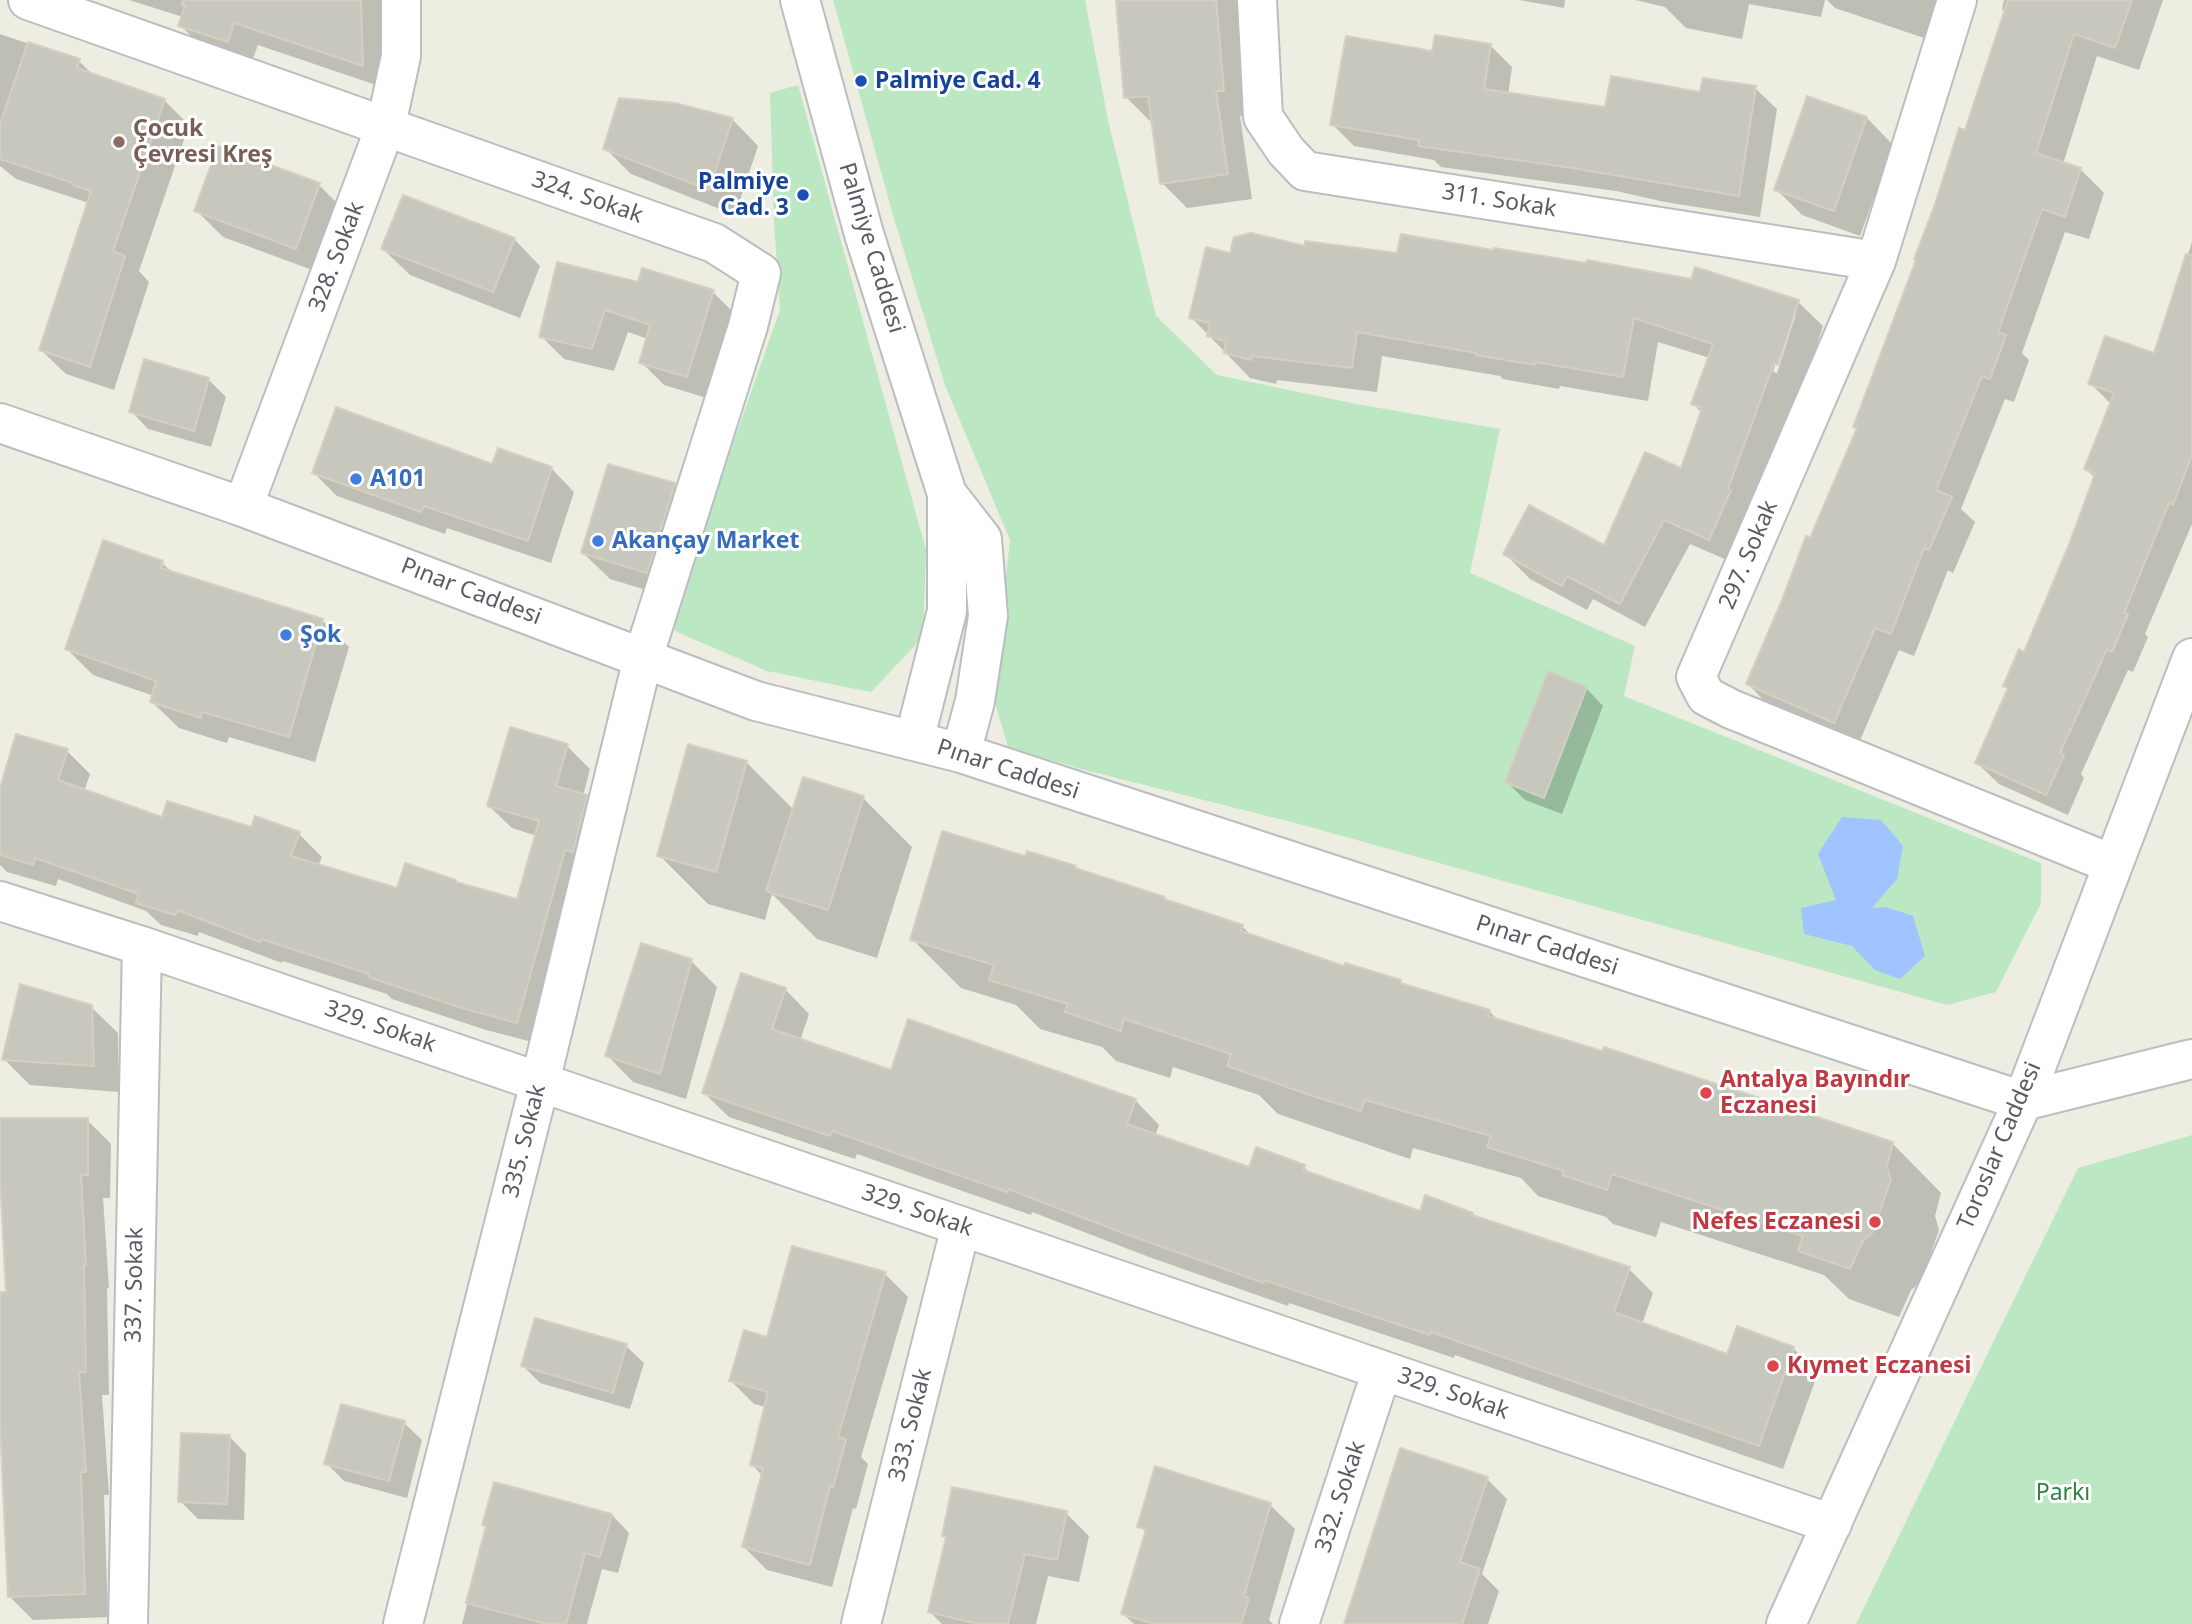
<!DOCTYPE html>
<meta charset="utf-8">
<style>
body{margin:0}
canvas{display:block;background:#edede1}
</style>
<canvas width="2192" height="1624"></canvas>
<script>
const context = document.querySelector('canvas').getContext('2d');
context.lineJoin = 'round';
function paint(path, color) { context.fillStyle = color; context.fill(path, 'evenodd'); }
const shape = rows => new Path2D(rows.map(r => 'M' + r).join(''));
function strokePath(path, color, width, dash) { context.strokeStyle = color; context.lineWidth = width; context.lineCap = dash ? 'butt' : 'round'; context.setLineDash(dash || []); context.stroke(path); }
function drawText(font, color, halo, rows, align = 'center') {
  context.font = font + ' "Noto Sans",sans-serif'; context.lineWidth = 6; context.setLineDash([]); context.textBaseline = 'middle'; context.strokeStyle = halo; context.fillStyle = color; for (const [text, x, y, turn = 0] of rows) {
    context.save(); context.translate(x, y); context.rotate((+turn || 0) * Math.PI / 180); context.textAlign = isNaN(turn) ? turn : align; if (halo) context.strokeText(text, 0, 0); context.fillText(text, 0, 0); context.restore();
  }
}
paint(shape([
 [833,0,1085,0,1108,120,1156,316,1217,375,1356,404,1500,429,1470,573,1635,646,1624,696,2041,863,2041,903,1996,992,1947,1005,1303,825,1085,770,1008,747,993,696,1010,540,945,385,895,222],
 [798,85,926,550,923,637,871,692,767,671,668,628,780,310,774,222,770,93],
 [2192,1135,2192,1624,1856,1624,2078,1168]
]), '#bce7c3');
paint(shape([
 [1842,817,1881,820,1903,846,1897,879,1872,908,1886,907,1913,916,1925,956,1900,979,1875,970,1852,946,1804,934,1801,908,1836,900,1818,854]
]), '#9fc4ff');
paint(shape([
 [129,0,383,0,385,88,258,45,251,64,204,49,180,25,183,17],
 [1119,0,1239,0,1249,115,1240,116,1252,199,1187,208,1162,183,1153,122,1151,122,1126,97],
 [1519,0,1565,0,1564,8],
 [1635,0,1825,0,1821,17,1749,4,1742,39,1686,28,1665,7],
 [1827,0,1937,0,1924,38,1835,8],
 [2004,0,2163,0,2139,70,2097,56,2063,164,2080,169,2104,193,2089,239,2065,232,2022,353,2029,360,2014,402,2005,399,1961,509,1975,522,1953,573,1948,570,1914,656,1899,650,1858,745,1771,708,1748,684,1858,429,1966,132,2005,12,2002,9],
 [0,34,79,61,94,76,164,100,189,125,139,271,149,282,114,390,66,374,41,350,89,203,16,179,0,166],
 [1490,45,1512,67,1508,95,1606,109,1755,88,1777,109,1760,217,1665,202,1616,191,1441,167,1434,160,1354,146,1332,124,1434,53],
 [1808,98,1867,118,1893,145,1860,236,1802,215,1776,189],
 [732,119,758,146,735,215,631,174,605,148],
 [319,185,345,211,323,274,223,237,197,211],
 [514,239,540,266,520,318,410,275,383,249],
 [2192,242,2192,524,2145,634,2148,637,2133,672,2128,670,2081,774,2084,778,2068,815,1999,784,1977,763,2009,690,2005,685,2025,654,2069,547,2095,478,2086,469,2111,404,2090,383,2155,355],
 [1306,248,1798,302,1823,326,1803,388,1799,387,1734,563,1690,544,1645,627,1593,599,1587,610,1530,579,1505,554,1605,548,1682,470,1702,413,1693,404,1710,358,1658,342,1648,401,1560,386,1559,389,1503,379,1500,376,1382,356,1377,392,1277,380,1276,384,1250,378,1191,317,1231,255],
 [1792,314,1796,314,1777,373,1773,372],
 [639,284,713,292,736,315,710,399,664,385,641,362,648,339,628,332,614,371,564,359,541,336],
 [208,379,226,397,211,447,148,429,131,411],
 [494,466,551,468,574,492,551,563,447,528,445,534,337,496,314,473],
 [674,485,700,511,673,598,610,579,583,553],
 [162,563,173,573,322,620,349,647,315,762,229,737,227,743,179,728,152,702,154,696,93,675,67,649],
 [1586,688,1603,706,1562,814,1525,800,1507,782],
 [567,746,590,769,583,796,609,820,540,1044,486,1030,392,999,387,994,283,961,282,963,199,932,198,936,161,925,146,911,58,879,56,886,7,872,0,865,0,795,67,751,90,774,84,792,164,820,299,834,322,857,318,866,398,891,455,881,459,885,518,901,537,836,512,828,489,806],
 [746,762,794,810,804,779,863,798,912,847,877,958,817,939,772,894,765,920,708,904,659,855],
 [1027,858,1075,867,1079,871,1167,902,1242,926,1253,937,1345,968,1400,981,1405,986,1489,1011,1499,1021,1893,1144,1941,1193,1935,1216,1939,1230,1921,1282,1911,1290,1899,1317,1849,1299,1824,1275,1661,1222,1656,1237,1613,1224,1606,1217,1538,1196,1521,1178,1413,1148,1410,1159,1278,1114,1259,1095,1173,1067,1170,1078,1116,1061,1102,1047,1040,1029,1016,1005,961,988,912,939],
 [691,961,717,987,686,1099,633,1082,607,1055],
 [785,989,809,1014,800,1041,892,1072,1135,1100,1159,1125,1155,1136,1250,1169,1304,1167,1313,1176,1421,1213,1472,1214,1476,1218,1629,1269,1653,1293,1642,1324,1728,1356,1793,1348,1818,1373,1783,1469,1455,1355,1454,1358,1289,1303,1288,1306,1149,1257,1032,1212,1031,1215,857,1154,855,1159,729,1117,704,1093],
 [91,1007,118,1033,119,1092,30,1085,4,1059],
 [0,1120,87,1120,111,1144,110,1198,103,1198,109,1288,107,1288,109,1395,102,1395,109,1495,104,1495,108,1617,33,1620,10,1597,8,1294,2,1187,0,1185],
 [885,1274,908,1297,861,1457,868,1464,856,1509,853,1508,832,1587,767,1570,744,1547,763,1476,752,1465,766,1407,754,1404,731,1381,768,1339],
 [626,1346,644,1363,630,1409,540,1383,523,1366],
 [404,1423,422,1440,407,1498,344,1481,326,1463],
 [229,1436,246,1454,244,1520,198,1519,180,1501],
 [1487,1479,1507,1499,1482,1574,1499,1591,1488,1624,1346,1624],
 [1270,1505,1295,1529,1269,1620,1273,1624,1134,1624,1123,1614,1147,1533,1139,1526],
 [1066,1513,1089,1536,1079,1582,1048,1576,1036,1624,942,1624,929,1611,947,1539,943,1536],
 [612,1515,629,1533,618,1573,602,1569,587,1624,462,1624,487,1528,484,1524]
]), '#0003');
const building = shape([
 [183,0,361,0,363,66,234,23,228,42,178,26,185,6,182,5,183,0],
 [1116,0,1216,0,1224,91,1216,91,1228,174,1160,184,1148,96,1124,98,1116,0],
 [2008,0,2132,0,2115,48,2074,34,2036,153,2081,168,2065,217,2042,209,1998,332,2006,335,1990,379,1982,376,1936,490,1952,497,1929,550,1924,548,1891,634,1875,628,1834,723,1746,684,1782,600,1806,536,1810,538,1857,428,1853,427,1916,260,1914,259,1935,204,1959,128,1965,130,2008,0],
 [1435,35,1491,44,1484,89,1605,107,1611,76,1700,92,1703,78,1756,86,1739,196,1566,167,1418,146,1419,140,1330,125,1346,36,1432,51,1435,35],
 [28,42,80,59,77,68,165,99,113,251,125,256,90,367,39,350,91,191,72,185,73,183,0,159,0,124,28,42],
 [1807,96,1867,117,1834,211,1774,190,1807,96],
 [619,98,675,103,733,118,709,190,603,149,619,98],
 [218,146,320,183,296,249,194,211,218,146],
 [403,195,515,238,493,292,381,249,403,195],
 [1251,233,1305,246,1305,241,1397,253,1401,234,1493,250,1494,248,1586,263,1587,260,1691,279,1695,267,1799,300,1778,365,1774,363,1728,489,1731,490,1709,540,1664,520,1620,604,1567,576,1562,586,1503,554,1529,505,1604,545,1645,452,1681,468,1702,408,1691,404,1713,344,1634,318,1623,377,1535,362,1535,365,1476,355,1476,353,1357,332,1352,368,1252,356,1251,360,1224,353,1226,341,1207,336,1210,323,1189,318,1206,247,1230,253,1234,237,1251,233],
 [2186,254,2192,255,2192,455,2173,505,2169,503,2124,613,2128,614,2112,652,2107,649,2060,753,2064,755,2046,795,1975,763,2008,688,2003,686,2019,649,2024,652,2068,547,2095,474,2084,469,2114,393,2088,384,2105,336,2154,353,2186,254],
 [557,262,638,282,642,268,714,290,687,377,639,363,650,325,605,310,592,349,539,337,557,262],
 [144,359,209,378,194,431,129,412,144,359],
 [336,407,492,464,498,448,552,467,528,541,424,506,421,512,312,473,336,407],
 [608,464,675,483,647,573,581,553,608,464],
 [103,540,163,561,161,568,323,619,289,737,202,712,201,718,150,702,156,681,65,649,103,540],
 [1548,671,1587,687,1544,798,1505,782,1548,671],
 [510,727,568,744,556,786,587,795,573,852,565,850,517,1023,462,1008,368,977,369,974,261,939,260,942,177,910,175,915,136,903,139,894,35,858,33,865,0,855,0,788,16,734,68,749,58,780,162,817,167,801,251,827,255,816,300,832,291,856,397,888,405,863,456,880,456,882,517,899,539,821,487,806,510,727],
 [688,744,747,761,716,872,657,856,688,744],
 [803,777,864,796,828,910,766,891,803,777],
 [942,831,1025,856,1027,851,1076,866,1075,868,1165,897,1164,899,1243,925,1241,931,1344,966,1345,963,1401,980,1400,983,1490,1010,1488,1016,1602,1051,1604,1047,1893,1142,1887,1166,1891,1180,1872,1233,1863,1241,1850,1269,1798,1251,1803,1236,1612,1174,1607,1190,1562,1175,1564,1171,1487,1147,1491,1136,1365,1100,1361,1111,1313,1096,1227,1066,1231,1054,1124,1019,1121,1031,1065,1012,1068,1004,989,980,994,965,910,940,942,831],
 [641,943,692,959,660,1074,605,1056,641,943],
 [741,973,786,988,772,1029,891,1070,908,1019,1136,1099,1127,1124,1249,1167,1256,1147,1305,1165,1303,1170,1420,1211,1425,1195,1473,1213,1472,1215,1630,1267,1614,1312,1727,1354,1737,1326,1794,1347,1759,1446,1431,1332,1430,1335,1264,1280,1264,1283,1123,1233,1008,1189,1007,1192,832,1131,830,1136,702,1093,741,973],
 [20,984,92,1005,94,1066,2,1060,20,984],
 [0,1118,88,1118,88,1175,81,1175,86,1265,84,1265,86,1372,79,1372,86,1472,81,1472,85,1594,8,1597,0,1424,0,1292,6,1292,0,1178,0,1118],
 [792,1246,886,1272,838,1437,846,1440,833,1487,830,1486,810,1565,742,1547,763,1469,750,1465,768,1392,729,1381,744,1330,767,1337,792,1246],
 [535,1318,627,1344,613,1393,521,1366,535,1318],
 [341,1404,405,1421,389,1481,324,1464,341,1404],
 [181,1433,230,1435,227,1504,178,1502,181,1433],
 [1400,1448,1488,1477,1460,1562,1480,1569,1462,1624,1344,1624,1400,1448],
 [1155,1466,1271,1503,1244,1596,1249,1598,1241,1624,1155,1624,1121,1614,1146,1529,1137,1527,1155,1466],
 [494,1482,612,1514,600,1557,585,1553,566,1624,547,1624,466,1603,486,1526,482,1525,494,1482],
 [952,1487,1067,1511,1057,1560,1025,1554,1008,1624,978,1624,928,1612,946,1537,942,1536,952,1487]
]);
paint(building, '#c8c7be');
strokePath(building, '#d2d0bf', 2);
const minor = shape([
 [28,0,714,243,761,273,748,326,643,658,540,1082,403,1624],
 [800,0,864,234,947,494,947,611,914,741],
 [1257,0,1263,117,1286,151,1305,171,1876,261],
 [1957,0,1876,261,1696,677,1706,696,1731,709,2112,864],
 [0,423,243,507,756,701,961,753,2023,1101],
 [947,494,982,539,988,616,975,701,961,753],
 [243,507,386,125,401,56,401,0],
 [0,901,142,946,1832,1524],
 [128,1624,142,946],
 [861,1624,961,1226],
 [1299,1624,1382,1370]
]);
const secondary = shape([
 [2023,1101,2192,1059],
 [1786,1624,2023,1101,2192,658]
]);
strokePath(minor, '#bbbdc3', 42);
strokePath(secondary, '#bcbec5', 42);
strokePath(minor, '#fff', 38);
strokePath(secondary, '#fff', 38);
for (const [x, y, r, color] of [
 [861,81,7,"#1a4fb4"],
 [119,142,7,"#8d6e63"],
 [803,195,7,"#1a4fb4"],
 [356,479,7,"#3f7fe0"],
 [598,541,7,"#3f7fe0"],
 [286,635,7,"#3f7fe0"],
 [1706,1093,7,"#e0444e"],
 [1875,1222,7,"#e0444e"],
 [1773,1366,7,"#e0444e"]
]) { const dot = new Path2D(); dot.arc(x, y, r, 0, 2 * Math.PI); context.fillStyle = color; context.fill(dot); strokePath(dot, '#fff', 2.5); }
drawText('bold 23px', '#164399', '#fff', [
 ["Palmiye Cad. 4",875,81],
 ["Palmiye",789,182,"right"],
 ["Cad. 3",789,208,"right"]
], 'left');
drawText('bold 23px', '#785e54', '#fff', [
 ["Çocuk",133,129],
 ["Çevresi Kreş",133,155]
], 'left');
drawText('23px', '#595c63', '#fff', [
 ["324. Sokak",587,198,19],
 ["311. Sokak",1499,201,9],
 ["Palmiye Caddesi",871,248,73],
 ["328. Sokak",337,257,-69],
 ["297. Sokak",1749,555,-67],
 ["Pınar Caddesi",471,592,21],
 ["Pınar Caddesi",1008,770,18],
 ["Pınar Caddesi",1547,946,18],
 ["329. Sokak",380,1027,19],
 ["335. Sokak",525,1141,-76],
 ["Toroslar Caddesi",2000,1146,-67],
 ["329. Sokak",917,1211,19],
 ["337. Sokak",135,1285,-89],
 ["329. Sokak",1453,1394,19],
 ["333. Sokak",911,1425,-76],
 ["332. Sokak",1341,1497,-72]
]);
drawText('bold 23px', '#366cbe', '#fff', [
 ["A101",370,479],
 ["Akançay Market",612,541],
 ["Şok",300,635]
], 'left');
drawText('bold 23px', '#be3a42', '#fff', [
 ["Antalya Bayındır",1720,1080],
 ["Eczanesi",1720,1106],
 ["Nefes Eczanesi",1861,1222,"right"],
 ["Kıymet Eczanesi",1787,1366]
], 'left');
drawText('23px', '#308343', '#fff', [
 ["Parkı",2063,1493]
]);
</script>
